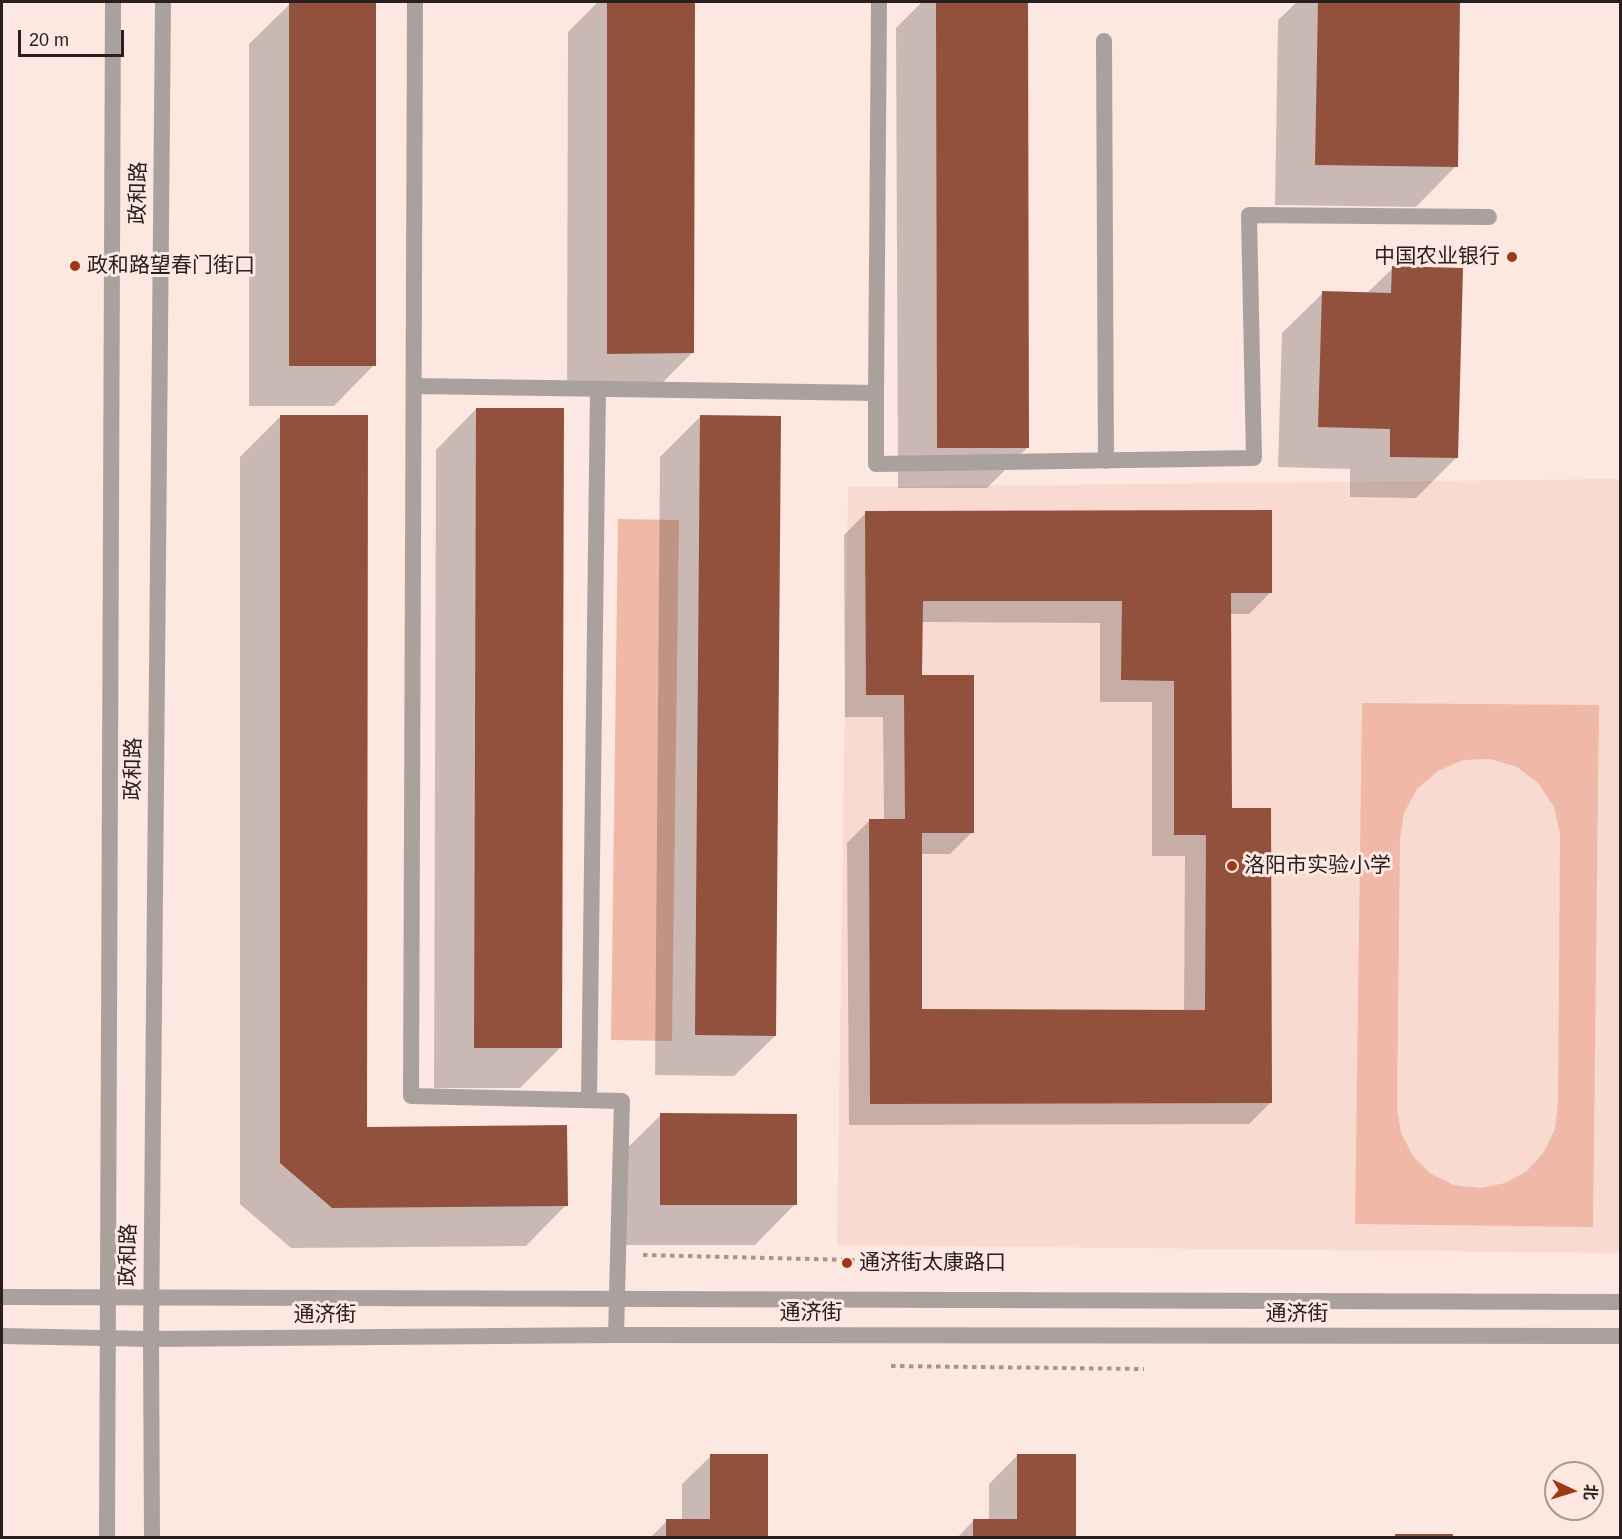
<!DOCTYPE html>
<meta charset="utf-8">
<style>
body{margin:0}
#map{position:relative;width:1622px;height:1539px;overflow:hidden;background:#fde7e1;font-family:Helvetica,"Noto Sans SC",sans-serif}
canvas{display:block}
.frame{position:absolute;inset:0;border:3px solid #28201e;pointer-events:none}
.north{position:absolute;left:1544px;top:1461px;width:60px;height:60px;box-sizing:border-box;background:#fde7e1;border:2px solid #a89793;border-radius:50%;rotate:94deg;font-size:16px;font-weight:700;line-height:24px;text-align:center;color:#28201e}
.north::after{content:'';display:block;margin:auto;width:21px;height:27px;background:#9f3915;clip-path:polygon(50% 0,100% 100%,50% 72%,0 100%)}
.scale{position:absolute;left:18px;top:30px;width:106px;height:27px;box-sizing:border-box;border:3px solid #28201e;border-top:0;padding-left:8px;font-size:18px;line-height:21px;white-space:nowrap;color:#28201e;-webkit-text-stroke:4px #fde7e1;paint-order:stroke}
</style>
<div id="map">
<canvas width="1622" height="1539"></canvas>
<div class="frame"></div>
<div class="north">北</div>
<div class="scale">20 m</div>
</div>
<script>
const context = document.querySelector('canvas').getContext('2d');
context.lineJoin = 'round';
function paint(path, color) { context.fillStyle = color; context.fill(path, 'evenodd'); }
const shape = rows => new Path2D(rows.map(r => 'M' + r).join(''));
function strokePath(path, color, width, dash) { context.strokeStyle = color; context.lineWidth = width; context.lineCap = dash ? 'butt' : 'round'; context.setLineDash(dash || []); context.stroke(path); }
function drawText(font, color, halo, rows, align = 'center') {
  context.font = font + ' Helvetica,"Noto Sans SC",sans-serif'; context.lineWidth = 6; context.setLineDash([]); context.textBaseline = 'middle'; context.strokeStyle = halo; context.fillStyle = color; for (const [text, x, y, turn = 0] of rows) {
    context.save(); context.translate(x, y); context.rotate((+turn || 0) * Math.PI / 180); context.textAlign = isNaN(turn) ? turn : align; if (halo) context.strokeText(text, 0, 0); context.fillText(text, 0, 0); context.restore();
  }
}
paint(shape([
 [1620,479,1620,1253,837,1245,848,487]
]), '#f8dad1');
paint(shape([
 [618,519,679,520,672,1041,611,1040],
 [1362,703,1599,705,1593,1227,1355,1224],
 [1490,759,1517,767,1539,784,1554,807,1560,834,1558,1103,1555,1129,1544,1152,1527,1171,1505,1183,1480,1188,1454,1185,1431,1174,1413,1156,1401,1133,1397,1108,1400,838,1404,813,1417,789,1438,771,1463,760]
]), '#f0b9a7');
paint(shape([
 [598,2,693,2,692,353,652,393,567,394,568,32],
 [922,2,1026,2,1028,447,987,488,898,488,896,28],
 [1297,2,1459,2,1456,166,1416,207,1275,205,1278,20],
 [290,4,374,365,334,406,249,406,249,44],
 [1393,268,1456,458,1416,498,1350,497,1350,469,1278,467,1282,333,1323,293,1366,294],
 [476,409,560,1048,520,1088,434,1088,436,450],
 [701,416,775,1036,734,1076,655,1075,660,457],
 [280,417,366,1129,566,1205,526,1246,291,1248,240,1204,240,457],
 [866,513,1271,592,1249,614,1230,614,1230,810,1271,1102,1249,1124,849,1125,847,843,869,821,884,821,883,717,845,717,844,535],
 [921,622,1100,623,1100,702,1152,702,1152,856,1185,856,1184,1012,920,1011,921,854,950,854,972,832,921,676],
 [661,1115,795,1204,755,1245,620,1245,620,1155],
 [1018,1455,1074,1538,957,1538,974,1520,989,1520,989,1484],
 [711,1456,766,1538,650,1538,667,1521,682,1520,682,1484]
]), '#0003');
paint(shape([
 [289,2,376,2,376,366,289,366],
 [607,2,695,2,694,353,607,354],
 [936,2,1028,2,1029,448,937,448],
 [1318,2,1460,2,1458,167,1315,165],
 [1392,266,1463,268,1458,458,1390,457,1390,429,1318,427,1322,291,1391,293],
 [476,408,564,408,562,1048,474,1048],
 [280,415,368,415,367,1127,567,1125,568,1206,332,1208,280,1163],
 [700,415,781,416,776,1036,695,1035],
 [1272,510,1272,593,1231,593,1232,808,1271,808,1272,1103,870,1104,869,819,905,819,904,695,866,695,865,511],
 [923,601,1122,601,1121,680,1174,681,1174,835,1206,835,1205,1010,922,1009,922,833,974,833,974,675,922,675],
 [660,1113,797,1114,797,1205,660,1205],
 [710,1454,768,1454,768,1538,666,1538,666,1519,710,1519],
 [1017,1454,1076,1454,1076,1538,973,1538,973,1519,1017,1519],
 [1395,1534,1453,1534,1453,1538,1395,1538]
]), '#91513d');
strokePath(shape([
 [643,1255,894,1261],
 [891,1366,1144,1369]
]), '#a59591', 4, [4.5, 4.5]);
strokePath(shape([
 [415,2,411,1096,622,1101,616,1335],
 [1104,41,1106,461],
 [414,386,876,393,879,2],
 [876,393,876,464,1254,458,1249,215,1489,217],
 [589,1100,598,389]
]), '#aaa19e', 16);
strokePath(shape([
 [2,1297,1620,1302],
 [2,1336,151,1339,616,1335,1620,1336]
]), '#aaa19e', 16);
strokePath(shape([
 [107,1538,113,2],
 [152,1538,151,1339,163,2]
]), '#aaa19e', 16);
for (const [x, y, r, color] of [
 [1512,257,6,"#9f3915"],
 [75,266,6,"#9f3915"],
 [1232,866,6,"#9f3915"],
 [847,1263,6,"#9f3915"]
]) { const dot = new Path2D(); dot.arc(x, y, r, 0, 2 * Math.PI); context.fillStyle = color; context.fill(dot); strokePath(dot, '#fde7e1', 2); }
drawText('21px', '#28201e', '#fde7e1', [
 ["政和路",139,193,-89],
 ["政和路",134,769,-89],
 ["政和路",129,1255,-89],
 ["通济街",811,1313],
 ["通济街",1297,1314],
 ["通济街",325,1315]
]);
drawText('21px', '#28201e', '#fde7e1', [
 ["中国农业银行",1500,257,"right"],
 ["政和路望春门街口",87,266],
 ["洛阳市实验小学",1244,866],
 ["通济街太康路口",859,1263]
], 'left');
</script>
